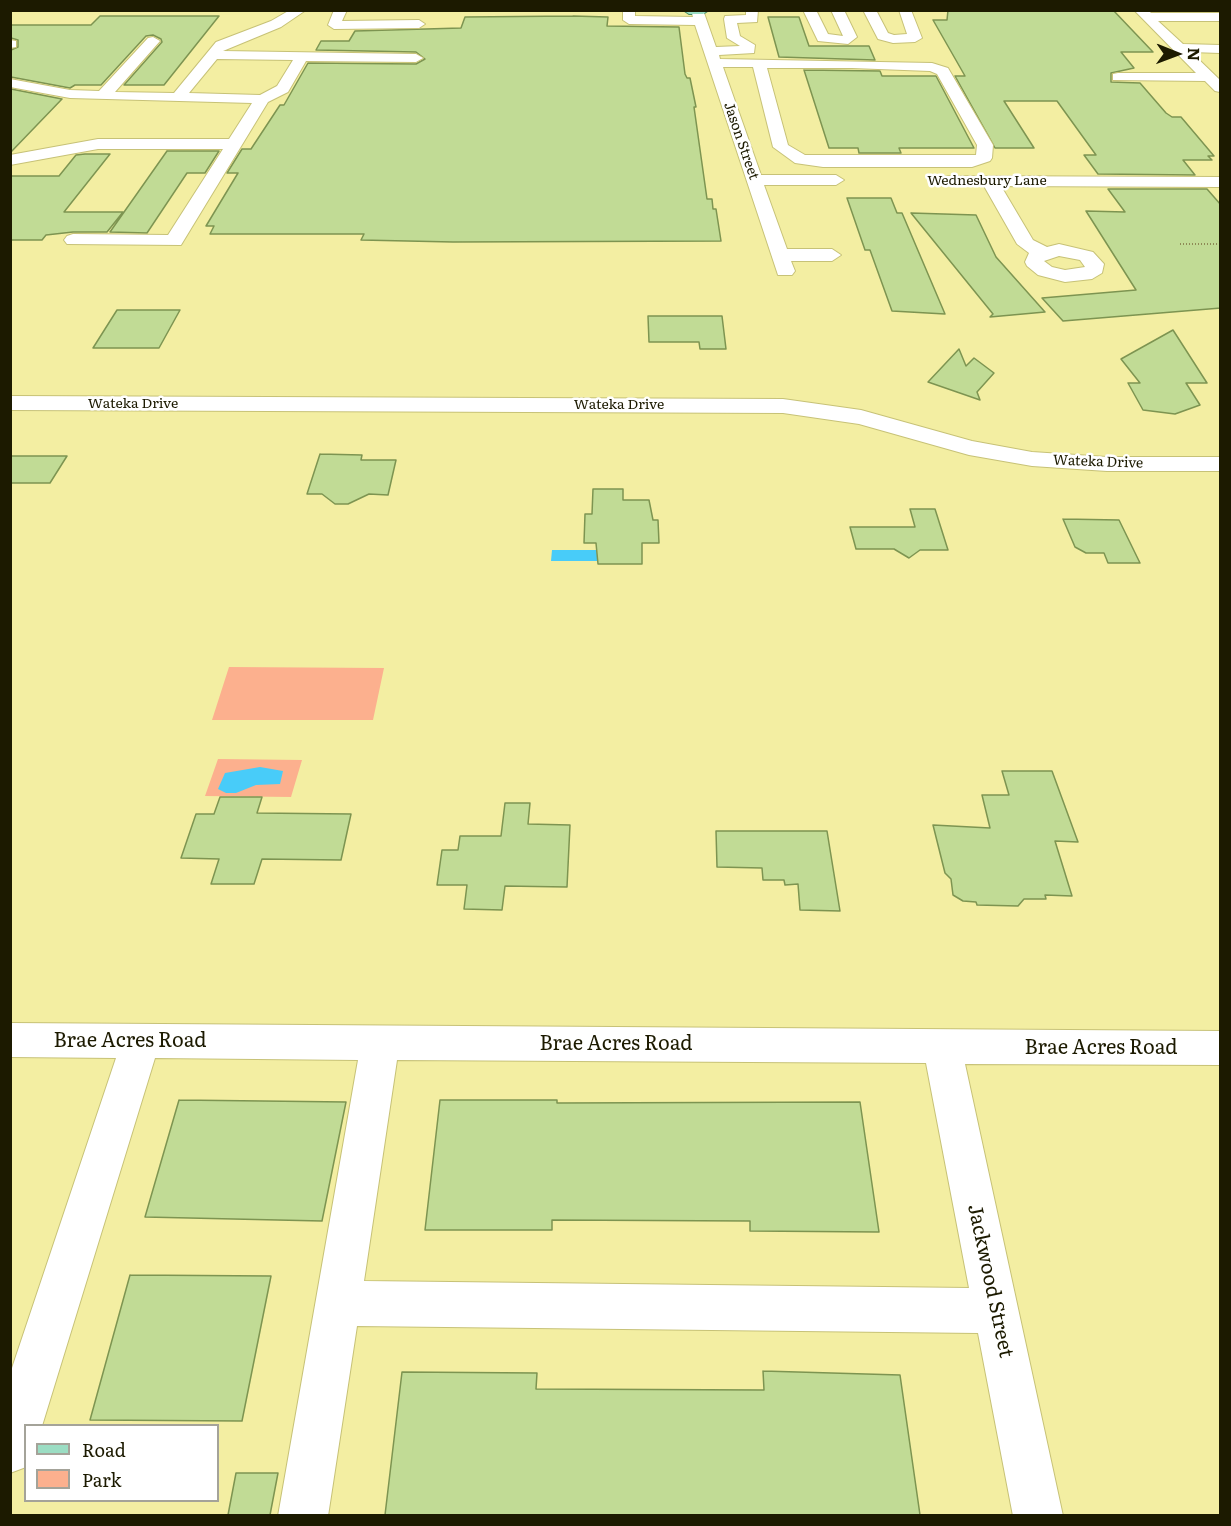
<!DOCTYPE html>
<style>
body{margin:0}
#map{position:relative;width:1231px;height:1526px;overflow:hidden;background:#f3eea2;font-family:Literata,serif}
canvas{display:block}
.frame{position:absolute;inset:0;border:12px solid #1c1a00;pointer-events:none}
.legend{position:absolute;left:24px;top:1424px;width:195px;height:78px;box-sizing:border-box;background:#fff;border:2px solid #a4a399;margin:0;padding:8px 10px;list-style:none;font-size:18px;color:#1c1a00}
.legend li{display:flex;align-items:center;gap:12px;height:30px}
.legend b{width:30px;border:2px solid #a4a399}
.north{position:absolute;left:1147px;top:24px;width:60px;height:60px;-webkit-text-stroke:4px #fff;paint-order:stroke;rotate:91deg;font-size:16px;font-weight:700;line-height:24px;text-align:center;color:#1c1a00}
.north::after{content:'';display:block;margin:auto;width:21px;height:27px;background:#1c1a00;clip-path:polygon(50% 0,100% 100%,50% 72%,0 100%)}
</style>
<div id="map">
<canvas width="1231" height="1526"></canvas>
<div class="frame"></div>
<ul class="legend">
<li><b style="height:8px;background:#9bddc3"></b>Road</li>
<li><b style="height:16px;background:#fcb08e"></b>Park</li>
</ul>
<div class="north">N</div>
</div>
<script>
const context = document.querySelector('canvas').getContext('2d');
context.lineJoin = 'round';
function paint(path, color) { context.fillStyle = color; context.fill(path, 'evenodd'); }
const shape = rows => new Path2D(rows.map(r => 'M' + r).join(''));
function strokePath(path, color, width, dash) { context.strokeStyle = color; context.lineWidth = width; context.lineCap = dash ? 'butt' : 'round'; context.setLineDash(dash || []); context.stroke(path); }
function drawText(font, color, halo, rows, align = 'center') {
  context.font = font + ' Literata,serif'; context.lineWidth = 5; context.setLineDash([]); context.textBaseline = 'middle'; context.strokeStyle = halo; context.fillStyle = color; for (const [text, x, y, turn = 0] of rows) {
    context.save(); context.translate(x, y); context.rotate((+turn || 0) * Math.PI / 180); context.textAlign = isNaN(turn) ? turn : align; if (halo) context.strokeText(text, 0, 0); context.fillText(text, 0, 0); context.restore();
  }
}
paint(shape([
 [229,667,384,668,373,720,212,720],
 [218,759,302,760,291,797,205,796]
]), '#fcb08e');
paint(shape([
 [552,550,599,550,598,561,551,561],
 [260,767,283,771,280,784,256,785,236,793,226,793,218,789,225,773]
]), '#48ccf9');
const building = shape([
 [948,10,1113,10,1153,52,1121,52,1134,68,1111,73,1111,82,1140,83,1166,113,1172,117,1181,117,1214,156,1208,156,1212,160,1183,160,1195,175,1098,174,1084,155,1096,155,1057,101,1004,101,1034,148,995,148,955,76,965,76,933,20,947,20,948,10],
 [100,16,219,16,164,85,124,85,162,42,161,39,153,35,146,36,101,85,75,85,70,88,11,77,11,50,18,47,18,40,11,38,11,25,91,25,100,16],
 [573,16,608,17,607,26,679,27,685,74,687,78,690,78,696,107,694,107,707,199,712,199,713,209,716,209,721,241,453,242,361,240,364,234,210,234,214,226,206,226,238,173,227,173,242,149,251,149,280,105,284,105,308,63,416,64,425,59,416,52,316,50,321,41,349,41,355,31,461,28,465,17,573,16],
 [768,17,799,17,809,46,869,46,875,60,779,57,768,17],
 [804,70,880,71,882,76,936,76,974,148,899,148,901,153,859,153,858,148,829,148,804,70],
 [11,89,62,99,10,153,10,94,11,89],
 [167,151,219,151,205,173,187,173,147,233,110,232,167,151],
 [85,154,110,154,64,212,123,212,107,232,73,232,46,235,42,240,10,240,10,176,59,176,76,155,85,154],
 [1108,189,1207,189,1221,205,1221,308,1063,321,1042,298,1136,290,1086,211,1125,212,1108,189],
 [847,198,891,198,897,213,902,213,945,314,892,311,870,250,865,250,847,198],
 [911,213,976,215,996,257,1045,312,990,317,993,314,911,213],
 [117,310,180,310,159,348,93,348,117,310],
 [648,316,722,316,726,349,700,349,699,342,649,342,648,316],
 [1173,330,1207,383,1186,383,1200,405,1175,414,1143,410,1128,383,1140,383,1121,359,1173,330],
 [959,349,966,366,974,358,994,373,977,392,980,400,928,382,959,349],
 [320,454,362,455,361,460,396,460,388,495,369,494,348,504,335,504,322,494,307,494,320,454],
 [10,456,67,456,50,483,10,483,10,456],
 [593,489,623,489,623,500,649,500,653,520,658,520,659,543,642,543,642,564,598,564,596,543,584,543,585,514,592,514,593,489],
 [910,509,935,509,948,550,920,550,909,558,894,549,856,549,850,527,915,527,910,509],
 [1063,519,1119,520,1140,563,1108,563,1104,553,1086,553,1075,547,1063,519],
 [1002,771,1052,771,1078,842,1055,841,1072,896,1045,895,1046,899,1024,899,1018,906,977,905,976,902,963,901,953,895,951,879,945,873,933,825,990,828,982,795,1009,795,1002,771],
 [220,797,262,797,257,813,351,814,341,860,262,859,254,884,211,884,219,859,181,858,196,814,214,814,220,797],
 [505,803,530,803,528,824,570,825,567,887,505,886,502,910,464,909,467,885,437,885,442,850,458,850,460,836,501,836,505,803],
 [716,831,827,831,840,911,800,910,798,884,785,885,784,880,763,880,762,868,717,867,716,831],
 [179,1100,346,1102,322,1221,145,1217,179,1100],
 [440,1100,557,1100,557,1103,860,1102,879,1232,750,1231,750,1221,552,1220,552,1230,425,1230,440,1100],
 [130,1275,271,1276,242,1421,90,1420,130,1275],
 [763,1371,900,1375,920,1515,385,1515,402,1372,537,1373,536,1389,764,1390,763,1371],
 [236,1473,278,1473,270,1515,228,1515,236,1473]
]);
paint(building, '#c1db95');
strokePath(building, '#7d9451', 1.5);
const minor = shape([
 [290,10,306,10,281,27,223,51,416,54,423,58,416,62,306,61,288,92,268,102,181,245,67,244,64,240,67,236,73,234,168,235,223,149,98,149,10,165,10,155,98,139,229,139,252,103,70,98,10,87,10,79,70,90,99,91,148,38,153,37,160,41,115,92,174,93,216,42,271,21,290,10],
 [217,59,293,60,277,86,260,95,189,93,217,59],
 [334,10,347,10,342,21,419,20,425,24,419,28,334,29,328,25,334,10],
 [623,10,635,10,635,16,693,17,691,10,703,10,716,47,740,46,727,38,724,19,725,16,746,15,746,10,758,10,757,22,737,23,740,36,755,45,754,53,719,55,720,59,932,63,948,68,993,145,992,158,990,161,972,167,823,167,795,163,773,147,753,67,723,67,761,175,836,175,844,180,836,185,764,185,787,249,832,249,841,255,832,261,791,261,795,271,792,275,778,275,695,25,629,24,623,20,623,10],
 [767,68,852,68,930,71,937,74,977,145,976,155,805,155,788,145,767,68],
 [803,10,816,10,828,34,843,36,831,10,844,10,857,37,848,44,818,41,803,10],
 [863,10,876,10,888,33,894,35,907,34,899,10,911,10,922,38,915,42,893,43,878,39,863,10],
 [1134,10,1148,10,1151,13,1220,13,1220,21,1158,21,1183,44,1220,45,1220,53,1191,52,1220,80,1220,92,1215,91,1205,81,1113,80,1113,74,1118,73,1196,73,1134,10],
 [10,40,16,41,16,47,10,48,10,40],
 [942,176,1220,177,1220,187,1001,186,1033,240,1047,247,1059,244,1093,252,1104,264,1102,273,1092,279,1065,282,1038,275,1027,266,1025,262,1029,253,1017,244,984,186,936,185,934,181,936,177,942,176],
 [1059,256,1080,260,1085,267,1065,270,1052,267,1044,261,1059,256],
 [10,396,783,399,861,410,972,441,1032,452,1107,457,1220,457,1220,471,1107,471,1032,466,969,455,859,424,783,413,10,410,10,396],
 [10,1023,1220,1031,1220,1065,965,1064,1063,1516,1013,1516,978,1333,357,1326,328,1516,278,1516,358,1060,155,1058,42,1426,26,1426,26,1467,10,1473,10,1374,116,1058,10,1057,10,1023],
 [397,1060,926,1063,969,1288,364,1281,397,1060]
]);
const major = shape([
 [683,10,709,10,703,14,689,14,683,10]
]);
strokePath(minor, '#c7c277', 2);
strokePath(major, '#448a65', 2);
strokePath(shape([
 [1180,244,1220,244]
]), '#8e8a56', 2, [1, 2]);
paint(minor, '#fff');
paint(major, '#9bddc3');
drawText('14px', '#1c1a00', '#fff', [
 ["Jason Street",741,141,71],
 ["Wednesbury Lane",987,181],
 ["Wateka Drive",133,404],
 ["Wateka Drive",619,405],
 ["Wateka Drive",1098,462,2]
]);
drawText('20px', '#1c1a00', '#fff', [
 ["Brae Acres Road",130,1041],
 ["Brae Acres Road",616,1044],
 ["Brae Acres Road",1101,1048],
 ["Jackwood Street",990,1281,78]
]);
</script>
